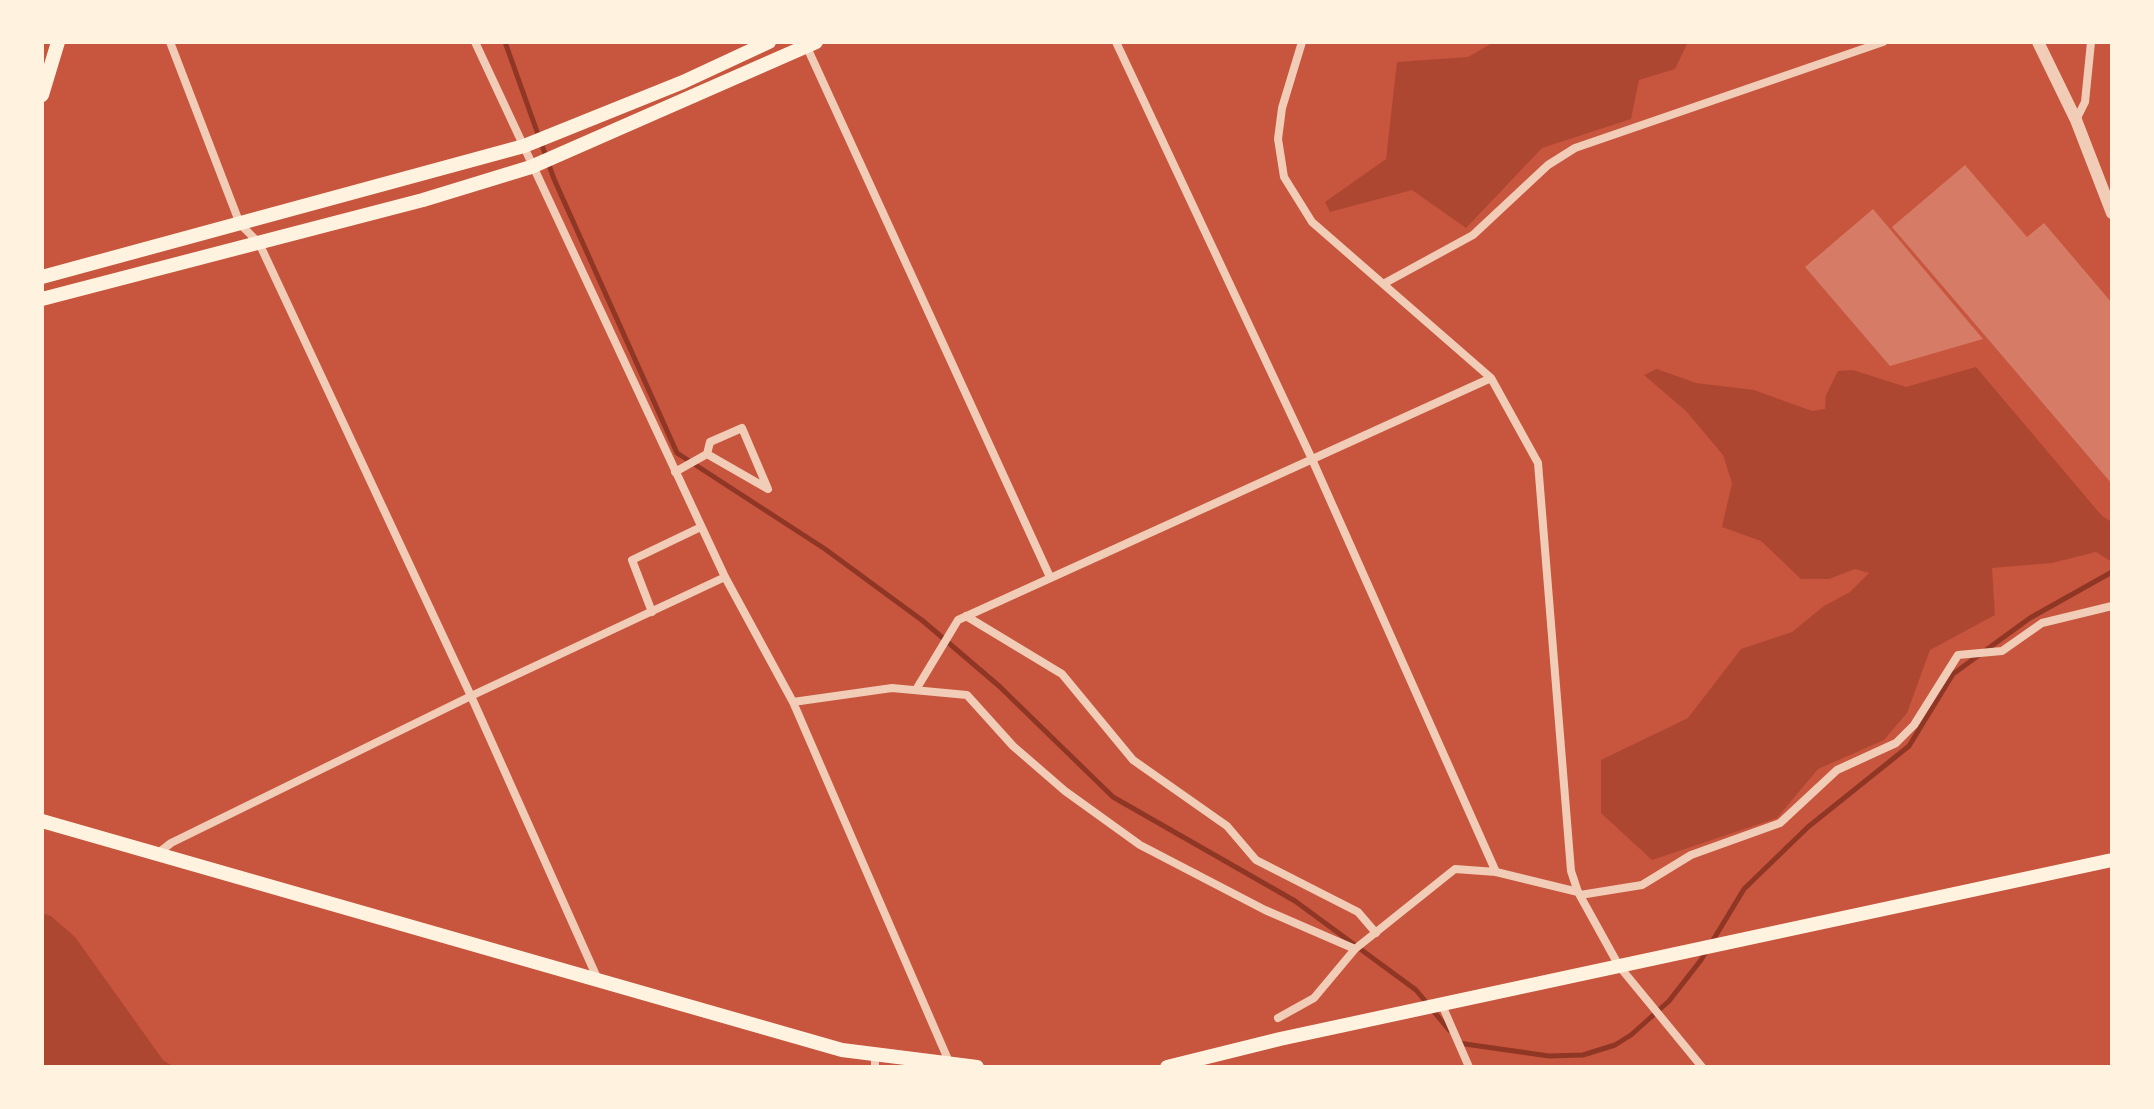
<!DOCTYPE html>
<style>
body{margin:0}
#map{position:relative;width:2154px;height:1109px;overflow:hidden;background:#c8553d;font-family:Ubuntu,sans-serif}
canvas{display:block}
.frame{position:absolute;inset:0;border:44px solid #fff3e0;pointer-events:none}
</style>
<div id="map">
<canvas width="2154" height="1109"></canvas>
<div class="frame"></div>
</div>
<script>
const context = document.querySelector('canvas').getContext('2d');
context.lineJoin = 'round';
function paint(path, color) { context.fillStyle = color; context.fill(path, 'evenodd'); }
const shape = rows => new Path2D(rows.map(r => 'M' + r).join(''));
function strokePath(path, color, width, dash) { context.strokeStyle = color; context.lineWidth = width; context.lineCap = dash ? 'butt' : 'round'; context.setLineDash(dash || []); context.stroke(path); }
paint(shape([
 [1494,42,1688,42,1675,69,1639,80,1631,119,1542,148,1466,228,1412,190,1330,212,1325,202,1386,159,1397,62,1468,57],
 [1976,367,2102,516,2112,522,2112,562,2096,552,2052,563,1992,568,1995,615,1930,650,1907,713,1884,740,1818,769,1777,818,1652,860,1601,813,1601,760,1688,718,1741,649,1792,632,1824,606,1850,592,1869,573,1855,569,1829,579,1801,579,1761,541,1722,527,1732,483,1723,455,1686,411,1644,375,1657,369,1696,383,1754,390,1812,411,1825,409,1826,395,1838,371,1853,370,1906,387],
 [42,913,51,916,75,937,163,1060,174,1067,42,1067]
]), '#ae4732');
strokePath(shape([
 [505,42,554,179,677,453,825,549,923,621,999,686,1113,797,1295,901,1416,990,1449,1030],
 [1458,1043,1549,1056,1583,1055,1615,1045,1631,1035,1669,1001,1701,960,1744,889,1808,827,1909,746,1953,674,2030,618,2112,572]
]), '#8f3625', 5);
paint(shape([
 [1965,165,2027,237,2044,223,2112,303,2112,484,1892,227],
 [1873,209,1983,339,1890,366,1805,267]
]), '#d67c66');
strokePath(shape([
 [170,42,240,224,259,243,471,696,599,982],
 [475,42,725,577,793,702,950,1064],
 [1116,42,1311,457,1496,872],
 [1302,42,1282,108,1278,139,1284,177,1312,222,1491,378,1538,463,1571,871,1578,892,1619,966,1702,1067],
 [805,43,1050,577],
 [2076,120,2085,102,2091,42],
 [1385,283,1473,235,1548,165,1575,148,1883,42],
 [675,472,707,454,710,442,742,428,768,489,707,454],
 [652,612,632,560,701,527],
 [966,616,1062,674,1133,760,1227,826,1256,860,1358,912,1376,933],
 [917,688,958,620,1491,378],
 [793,702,892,688,967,695,1013,746,1065,791,1140,845,1265,910,1355,949],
 [157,854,171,843,471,696,725,577],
 [1580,895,1642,885,1691,855,1780,823,1837,770,1896,743,1914,725,1958,655,2002,651,2042,623,2112,606],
 [1442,1005,1469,1067],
 [1278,1018,1314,998,1355,949,1455,869,1496,872,1578,892],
 [875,1055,875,1067]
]), '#f1ccb7', 8);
strokePath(shape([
 [2038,42,2076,120,2112,213]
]), '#f1ccb7', 12);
strokePath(shape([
 [42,95,58,42],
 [42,821,842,1050,977,1067],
 [1167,1067,1280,1039,2112,860]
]), '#fff3e0', 14);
strokePath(shape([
 [42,277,524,146,683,82,769,42],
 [42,299,423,200,531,167,816,42]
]), '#fff3e0', 14);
</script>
